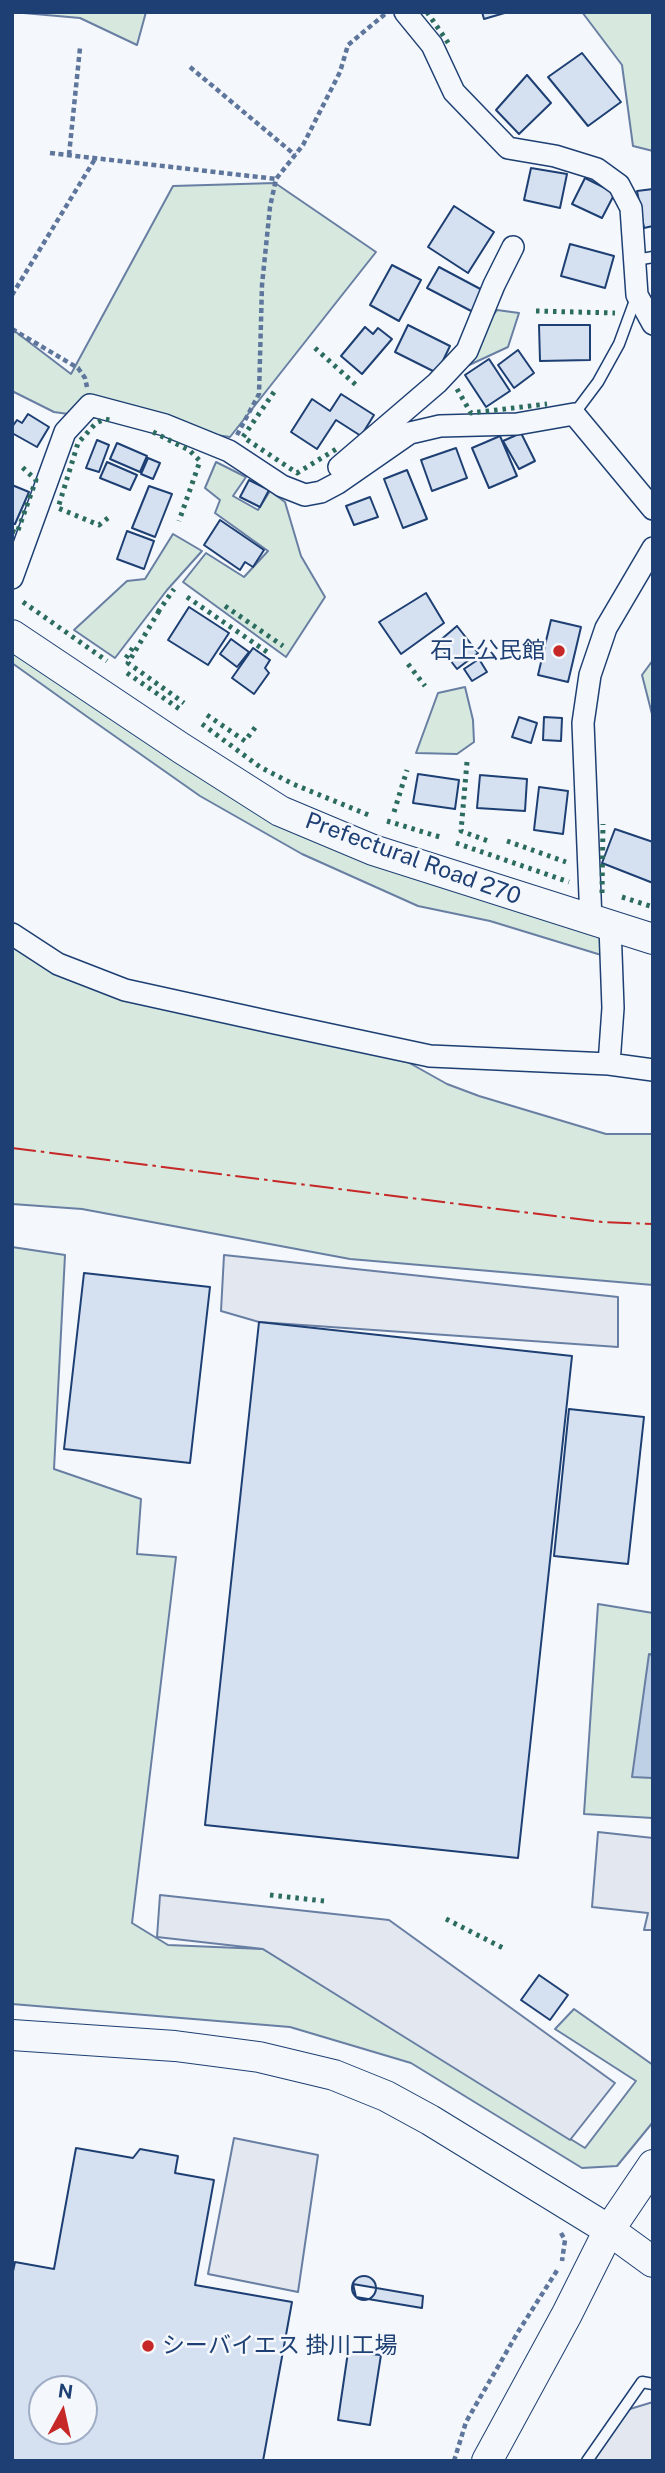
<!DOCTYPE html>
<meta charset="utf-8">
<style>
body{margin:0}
#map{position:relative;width:665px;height:2473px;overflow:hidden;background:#f4f7fb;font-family:"Public Sans",sans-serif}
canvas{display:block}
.frame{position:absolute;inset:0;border:14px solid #1d3f73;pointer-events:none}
.north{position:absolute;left:28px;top:2375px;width:70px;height:70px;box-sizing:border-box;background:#f4f7fb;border:2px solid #9eadc5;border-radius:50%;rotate:8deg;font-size:19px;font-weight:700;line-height:28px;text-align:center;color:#1d3f73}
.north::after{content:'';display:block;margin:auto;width:24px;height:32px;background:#c62828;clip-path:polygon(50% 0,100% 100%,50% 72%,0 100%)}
</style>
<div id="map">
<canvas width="665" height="2473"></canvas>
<div class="frame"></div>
<div class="north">N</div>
</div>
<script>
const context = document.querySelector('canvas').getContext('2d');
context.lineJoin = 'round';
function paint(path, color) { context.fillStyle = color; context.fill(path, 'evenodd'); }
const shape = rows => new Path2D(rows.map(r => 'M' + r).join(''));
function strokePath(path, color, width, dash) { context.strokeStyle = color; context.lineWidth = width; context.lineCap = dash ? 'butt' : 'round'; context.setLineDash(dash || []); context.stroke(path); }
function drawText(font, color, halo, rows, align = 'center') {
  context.font = font + ' "Public Sans","Noto Sans JP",sans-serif'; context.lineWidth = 5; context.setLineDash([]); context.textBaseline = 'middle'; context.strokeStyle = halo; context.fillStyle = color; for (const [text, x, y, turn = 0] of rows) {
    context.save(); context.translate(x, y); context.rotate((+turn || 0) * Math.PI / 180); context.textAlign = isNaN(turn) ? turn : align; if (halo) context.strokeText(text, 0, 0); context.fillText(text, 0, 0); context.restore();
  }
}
const green = shape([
 [12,12,146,12,137,45,80,18,12,12],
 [582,12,653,12,653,151,633,146,622,65,582,12],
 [275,183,376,252,230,437,54,412,12,391,12,329,71,374,173,186,275,183],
 [497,310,519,313,508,347,467,366,467,351,497,310],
 [216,462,246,477,233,496,258,510,270,491,285,502,301,556,325,597,286,657,183,582,206,553,244,577,268,551,215,513,220,500,205,488,216,462],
 [173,534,202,551,167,590,115,658,74,630,127,581,145,579,173,534],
 [12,646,230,790,610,937,611,958,490,921,418,906,302,854,200,796,89,718,12,663,12,646],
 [653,660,653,718,642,675,653,660],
 [465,687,473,720,474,742,457,754,416,753,438,693,465,687],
 [12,940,76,971,397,1056,447,1084,479,1096,606,1134,653,1134,653,1285,350,1259,82,1209,12,1204,12,940],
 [12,1247,65,1255,54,1469,141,1499,137,1554,176,1557,132,1923,168,1945,263,1949,585,2148,636,2081,555,2029,574,2009,653,2065,653,2122,617,2166,582,2168,411,2063,290,2027,12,2004,12,1247],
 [598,1604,653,1613,653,1818,584,1814,598,1604]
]);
paint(green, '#d7e8df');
strokePath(green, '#687fa3', 2);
const parking = shape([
 [224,1255,618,1297,618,1347,259,1322,221,1311,224,1255],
 [598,1832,653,1838,653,1930,644,1930,648,1913,592,1907,598,1832],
 [160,1895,389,1920,615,2083,570,2140,263,1949,157,1937,160,1895],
 [234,2138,318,2155,298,2292,208,2274,234,2138],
 [653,2402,653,2461,588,2461,620,2412,653,2402]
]);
paint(parking, '#e3e8f0');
strokePath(parking, '#687fa3', 2);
const water = shape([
 [649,1654,653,1655,653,1778,632,1777,649,1654]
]);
paint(water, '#bed0e5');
strokePath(water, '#687fa3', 2);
const building = shape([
 [482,12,508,12,484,19,482,12],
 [582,53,621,102,588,126,548,77,582,53],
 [527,75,551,103,519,134,496,110,527,75],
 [531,168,567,174,560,208,524,200,531,168],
 [585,178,615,193,602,218,572,204,585,178],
 [653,189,653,226,644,228,637,191,653,189],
 [454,206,494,232,468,273,428,247,454,206],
 [570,244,614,256,605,288,561,276,570,244],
 [392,265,421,280,399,321,370,305,392,265],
 [439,267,486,292,475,313,427,288,439,267],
 [408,325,450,346,437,373,395,352,408,325],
 [539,325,590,325,590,360,540,361,539,325],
 [365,327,373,334,378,328,392,339,362,374,341,356,365,327],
 [518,350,534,373,514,388,498,365,518,350],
 [489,359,510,391,486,407,465,375,489,359],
 [341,394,374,415,361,436,336,420,317,449,291,432,312,399,330,411,341,394],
 [28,414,49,427,37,447,12,433,12,427,17,420,22,423,28,414],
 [521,433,535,461,519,469,503,441,521,433],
 [500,436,517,476,489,488,472,448,500,436],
 [97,440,109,445,99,472,86,468,97,440],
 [117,443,147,456,140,472,110,459,117,443],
 [456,448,467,478,432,491,421,460,456,448],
 [148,458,160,463,153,479,141,474,148,458],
 [107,462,137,475,130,490,100,478,107,462],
 [407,470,427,519,403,528,384,479,407,470],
 [249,480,269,490,260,507,240,497,249,480],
 [12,485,29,492,15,524,12,523,12,485],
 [149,486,172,494,155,537,132,528,149,486],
 [370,497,378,517,354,525,346,506,370,497],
 [220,520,264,550,253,567,245,562,240,570,204,545,220,520],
 [127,531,154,541,144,569,117,559,127,531],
 [426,593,444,623,401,654,379,622,426,593],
 [189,607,229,633,208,665,168,640,189,607],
 [551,620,581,627,568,682,538,675,551,620],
 [457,626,478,653,457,669,437,643,457,626],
 [231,639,249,652,237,667,220,654,231,639],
 [253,648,270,660,265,668,269,673,254,694,232,678,253,648],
 [479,659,487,672,472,681,464,669,479,659],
 [519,717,537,723,531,743,512,737,519,717],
 [544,717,562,718,561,741,543,740,544,717],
 [418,774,459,780,455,809,413,803,418,774],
 [480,775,527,779,525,811,477,808,480,775],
 [539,787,568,791,563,834,534,830,539,787],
 [615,829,653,842,653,883,602,863,615,829],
 [84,1273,210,1287,190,1463,64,1449,84,1273],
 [259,1322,572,1356,518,1858,205,1825,259,1322],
 [569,1409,644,1417,628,1564,554,1556,569,1409],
 [539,1975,568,1995,550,2020,521,2000,539,1975],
 [76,2148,133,2158,140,2149,178,2156,175,2173,214,2180,195,2285,292,2302,263,2461,12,2461,12,2276,15,2262,54,2269,76,2148],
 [42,2389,84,2389,84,2431,42,2431,42,2389],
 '352 2288a12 12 0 1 1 24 0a12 12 0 1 1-24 0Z',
 [353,2284,423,2296,422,2308,356,2297,353,2284],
 [348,2352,381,2355,370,2425,338,2420,348,2352]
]);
paint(building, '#d5e0f0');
strokePath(building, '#1d3f73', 2);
const lane = shape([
 [636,260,653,257],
 [574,414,598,382,619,344,637,295],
 [587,2461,642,2382,653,2384]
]);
const street = shape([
 [405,12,432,45,454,92,508,148,555,156,597,169,619,185,631,208,637,295,653,324],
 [339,467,437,383,467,351,494,285,513,247],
 [12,578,65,432,90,405,165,425,229,451,282,486,305,495,321,492,338,483,410,433,440,426,517,424,574,414,653,509],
 [591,921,583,723,590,675,606,628,653,548],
 [12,934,58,964,125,990,275,1023,430,1056,609,1064,653,1070],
 [609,1064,613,1008,610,926]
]);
const secondary = shape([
 [12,635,181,748,280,811,373,850,653,939],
 [12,2035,175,2046,259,2057,334,2075,386,2096,430,2120,609,2230,653,2262],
 [487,2461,567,2314,609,2230,653,2165]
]);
strokePath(lane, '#1d3f73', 13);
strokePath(street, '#1d3f73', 24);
strokePath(secondary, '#1d3f73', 32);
strokePath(shape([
 [190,67,295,155],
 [50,153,276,179],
 [69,155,80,48],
 [12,295,95,159],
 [12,329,78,368,85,378,87,387],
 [237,435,259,394,262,285,270,207,276,179,303,145,340,72,348,45,385,14],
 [561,2233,565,2240,562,2261],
 [454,2461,466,2422,518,2332,558,2269]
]), '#5e769c', 4.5, [5, 3.5]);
strokePath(lane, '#f4f7fb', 10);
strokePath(street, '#f4f7fb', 21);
strokePath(secondary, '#f4f7fb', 30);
strokePath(shape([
 [427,12,451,47],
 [536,311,615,313],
 [315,348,356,385],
 [457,389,471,413,547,404],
 [274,392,243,437,297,473,338,448],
 [153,432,189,450,200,461,179,521],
 [108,518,99,525,58,508,78,443,96,423,105,419,110,420],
 [12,531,17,533,36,480,21,466],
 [187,597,270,654],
 [23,602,107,661],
 [225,606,283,646],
 [159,611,128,663,184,703],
 [158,612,174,589],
 [126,658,134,646],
 [408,664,425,686],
 [127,673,181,710],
 [207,715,245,741,257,725],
 [202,724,260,767,293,784,371,816],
 [467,762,461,831,488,841],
 [394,812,407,770],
 [387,821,440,837],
 [507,841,566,862],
 [456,843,569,882],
 [602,893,603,824],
 [622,897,653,907],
 [270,1895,324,1901],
 [446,1919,505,1949]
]), '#2c6c60', 5, [3.5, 5]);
strokePath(shape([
 [12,1148,602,1222,653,1224]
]), '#c62828', 2, [24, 5, 3.5, 5]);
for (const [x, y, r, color] of [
 [559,651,7,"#c62828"],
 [148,2346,7,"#c62828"]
]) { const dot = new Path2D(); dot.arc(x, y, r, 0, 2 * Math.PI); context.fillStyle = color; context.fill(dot); strokePath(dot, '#f4f7fb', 2.5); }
drawText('23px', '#1d3f73', '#f4f7fb', [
 ["石上公民館",545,651],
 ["シーバイエス 掛川工場",162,2346,"left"]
], 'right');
drawText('23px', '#1d3f73', '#f4f7fb', [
 ["Prefectural Road 270",413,859,20]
]);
</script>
